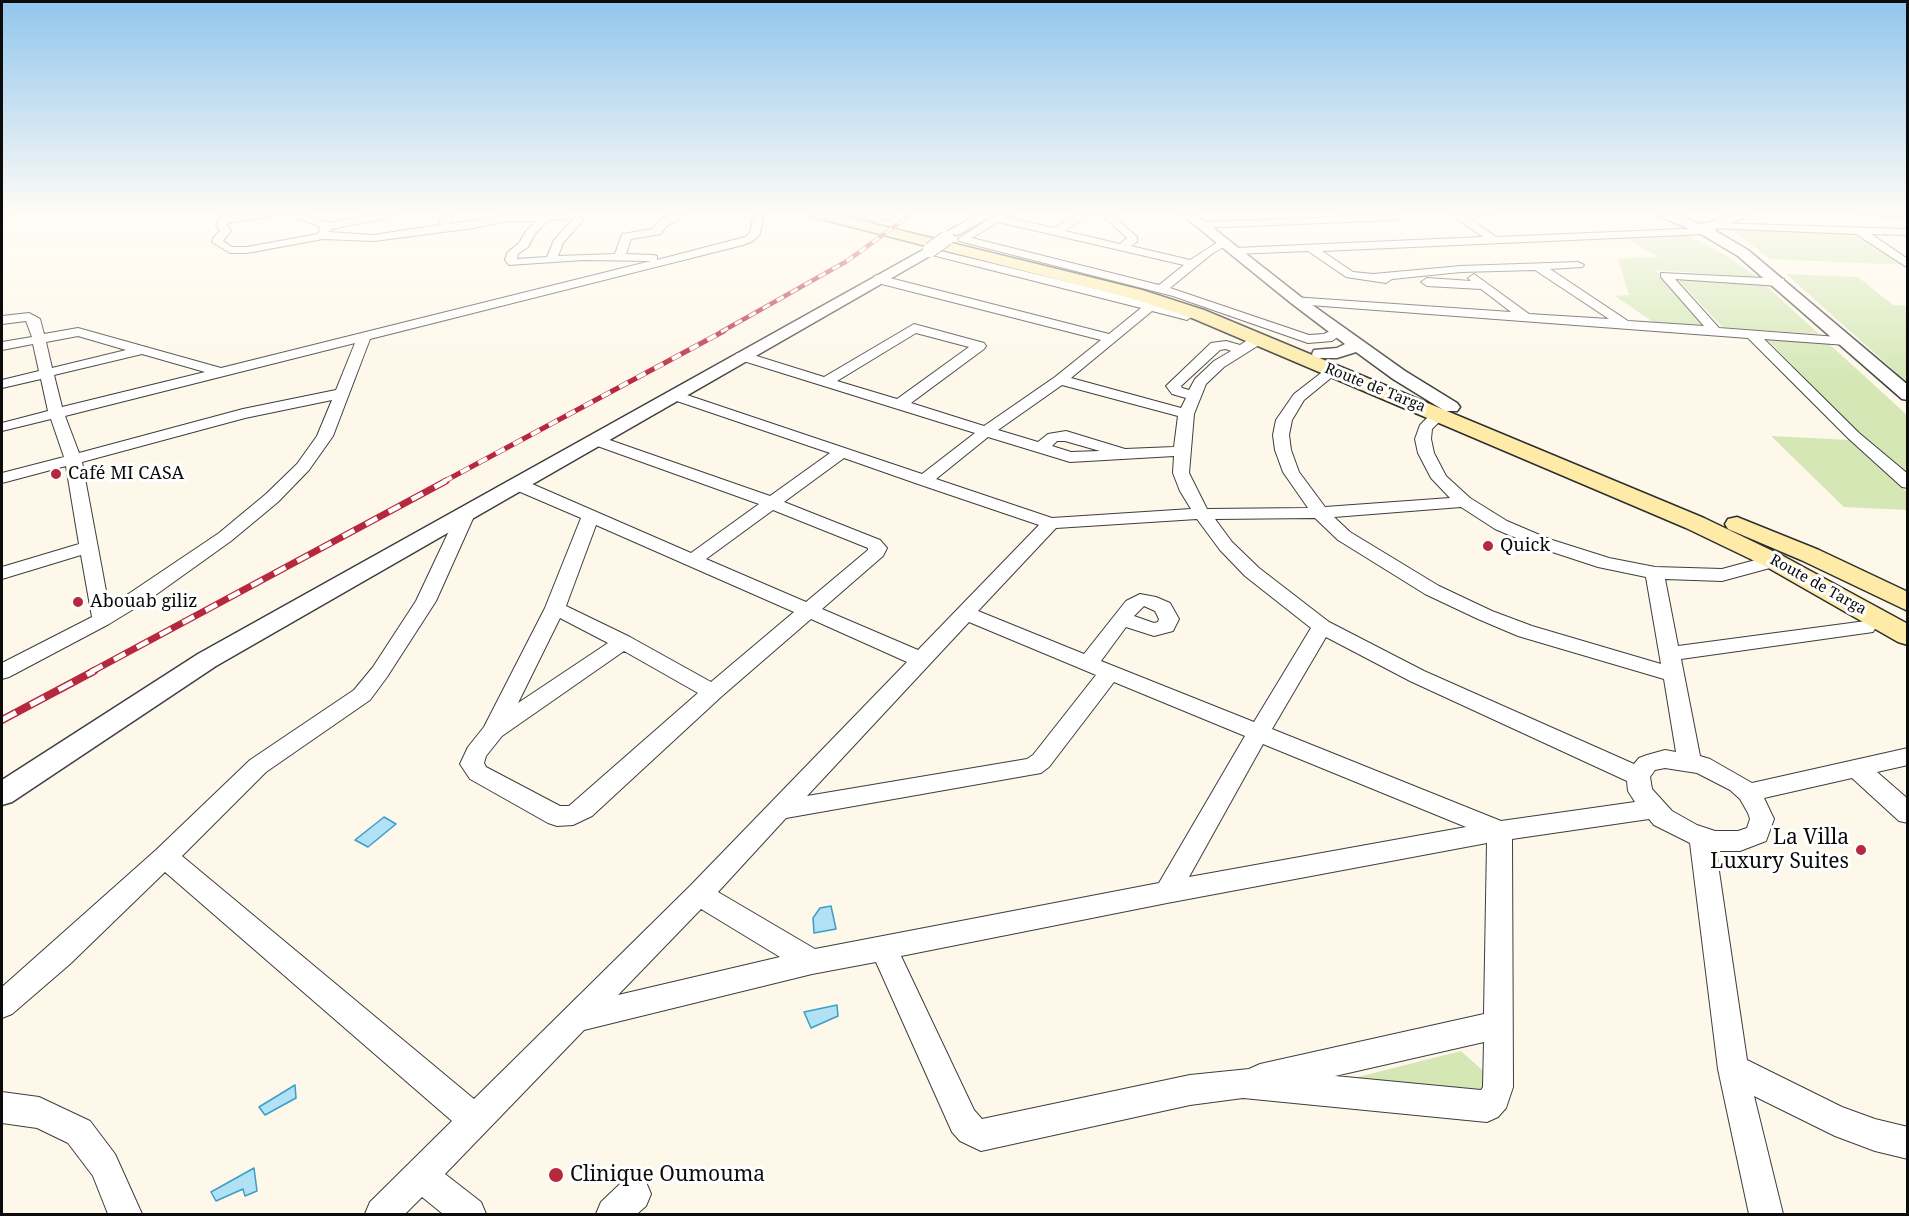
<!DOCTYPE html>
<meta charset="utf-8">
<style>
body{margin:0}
#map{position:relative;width:1909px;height:1216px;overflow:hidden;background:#fef8ea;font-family:"Noto Serif",serif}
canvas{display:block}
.frame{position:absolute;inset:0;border:3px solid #0b0b0b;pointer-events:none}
</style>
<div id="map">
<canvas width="1909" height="1216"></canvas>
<div class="frame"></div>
</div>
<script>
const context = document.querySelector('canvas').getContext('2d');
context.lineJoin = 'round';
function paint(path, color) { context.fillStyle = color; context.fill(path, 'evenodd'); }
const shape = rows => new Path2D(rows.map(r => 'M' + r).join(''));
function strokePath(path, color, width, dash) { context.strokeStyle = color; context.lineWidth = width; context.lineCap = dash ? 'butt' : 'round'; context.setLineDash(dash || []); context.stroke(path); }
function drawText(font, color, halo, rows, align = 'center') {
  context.font = font + ' "Noto Serif",serif'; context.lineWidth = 6; context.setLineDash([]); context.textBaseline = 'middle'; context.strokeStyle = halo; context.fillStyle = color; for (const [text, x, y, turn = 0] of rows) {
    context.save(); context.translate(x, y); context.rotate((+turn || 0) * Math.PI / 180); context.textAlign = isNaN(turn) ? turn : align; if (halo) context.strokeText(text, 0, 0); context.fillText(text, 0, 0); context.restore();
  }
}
paint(shape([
 [1730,228,1857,233,1907,265,1770,259],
 [1685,234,1727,256,1757,277,1656,270,1706,327,1656,324,1615,296,1629,295,1618,259,1659,257,1622,236],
 [1786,274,1858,277,1893,305,1907,306,1907,382],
 [1675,276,1762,282,1819,334,1723,328],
 [1764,336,1826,341,1907,415,1907,471,1904,471,1863,437],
 [1771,436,1849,440,1907,492,1907,510,1844,507],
 [1461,1051,1491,1078,1483,1101,1318,1087]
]), '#d4e7b5');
const water = shape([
 [384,817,396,824,368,847,355,840,384,817],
 [831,906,836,929,814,933,813,918,820,908,831,906],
 [837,1005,838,1016,811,1028,804,1012,837,1005],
 [295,1085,296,1098,265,1115,259,1107,295,1085],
 [254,1168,257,1191,245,1196,243,1189,216,1201,211,1192,254,1168]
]);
paint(water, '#b0e1f4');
strokePath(water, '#3a9ec9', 1.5);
const minor = shape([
 [2,213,13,213,2,217,2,213],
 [223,213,233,213,231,216,258,213,300,213,329,223,381,213,402,213,397,216,332,229,328,232,374,235,439,225,443,213,453,213,450,224,507,215,569,215,569,219,548,220,535,234,528,247,518,254,517,259,547,257,554,240,575,217,584,219,563,243,558,256,615,254,622,234,653,229,658,222,673,213,683,213,680,219,666,226,661,234,631,239,626,254,653,255,657,256,657,260,745,237,750,233,754,213,764,213,760,234,753,241,743,245,370,339,333,436,309,470,278,502,231,541,150,599,109,624,9,677,2,679,2,663,92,617,81,555,2,579,2,567,79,544,66,466,2,483,2,473,64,457,51,419,2,431,2,423,48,411,41,379,2,388,2,380,39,371,33,344,2,350,2,342,32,337,26,321,2,324,2,316,29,313,40,319,44,334,78,328,221,368,651,261,584,260,509,265,505,260,507,253,519,243,526,231,536,221,507,221,474,228,374,241,323,239,247,253,230,253,212,242,213,238,220,231,216,225,223,213],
 [286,214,321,227,318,234,247,247,232,247,223,241,231,231,227,225,229,223,286,214],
 [78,336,126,350,52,368,46,342,78,336],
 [355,343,336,390,243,409,79,453,65,416,355,343],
 [142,354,205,372,62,407,54,375,142,354],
 [332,400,317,436,297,464,266,494,219,533,109,607,82,462,245,418,332,400],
 [845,213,876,215,897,213,889,219,876,221,845,213],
 [998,213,1010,213,1006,217,1054,228,1079,213,1091,213,1065,231,1120,244,1127,238,1100,213,1111,213,1137,237,1137,242,1131,246,1190,260,1221,240,1229,240,1229,244,1213,253,1170,288,1309,335,1324,334,1340,326,1347,330,1332,341,1308,343,1173,296,959,241,958,239,998,213],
 [998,222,1184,265,1159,285,972,238,998,222],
 [1449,213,1492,213,1487,216,1468,217,1496,237,1706,228,1711,231,1706,234,1322,251,1353,272,1373,274,1461,266,1578,262,1584,265,1582,267,1550,269,1628,321,1704,326,1661,277,1661,273,1784,279,1784,285,1780,286,1675,279,1719,328,1851,338,1853,341,1851,344,1846,345,1764,339,1859,433,1908,474,1908,488,1902,487,1849,439,1748,338,1296,304,1290,300,1292,297,1511,312,1481,289,1427,286,1421,282,1427,278,1471,281,1468,278,1474,274,1529,314,1609,319,1535,270,1461,272,1392,279,1386,283,1346,277,1308,251,1235,254,1229,251,1235,248,1483,237,1449,213],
 [1857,213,1908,213,1908,217,1862,216,1857,213],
 [1392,215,1397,218,1396,220,1202,228,1197,225,1202,222,1392,215],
 [1714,223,1908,229,1908,235,1871,234,1908,259,1908,268,1856,234,1710,228,1710,224,1714,223],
 [928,248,1155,303,1192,313,1193,316,1187,320,1152,311,1071,378,1181,408,1186,398,1172,394,1166,386,1211,343,1226,341,1240,345,1249,339,1259,339,1261,342,1259,345,1224,367,1206,384,1194,414,1189,473,1207,509,1308,508,1283,472,1275,450,1273,435,1276,420,1294,394,1325,370,1330,369,1337,373,1304,400,1292,420,1289,435,1291,450,1299,472,1325,507,1450,498,1431,478,1418,453,1415,439,1420,425,1430,415,1435,413,1443,418,1432,429,1431,439,1434,453,1446,476,1470,498,1507,521,1549,539,1609,558,1655,567,1722,569,1774,555,1781,557,1783,561,1781,565,1722,581,1665,579,1678,646,1866,621,1873,622,1876,627,1873,632,1866,633,1681,659,1700,756,1710,759,1752,783,1908,748,1908,765,1877,772,1908,799,1908,823,1899,821,1852,778,1764,798,1774,819,1766,841,1740,851,1716,851,1747,1060,1842,1107,1875,1119,1908,1127,1908,1159,1875,1151,1835,1136,1754,1096,1783,1214,1749,1214,1718,1069,1690,843,1654,825,1649,819,1512,839,1513,1087,1506,1108,1498,1117,1487,1122,1243,1098,1190,1105,981,1151,960,1141,952,1132,876,962,812,974,584,1030,445,1174,481,1202,486,1214,443,1214,422,1197,405,1214,365,1214,370,1202,452,1121,165,872,70,964,12,1014,2,1018,2,987,156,850,250,760,354,690,373,667,416,601,457,514,460,510,466,509,472,510,475,514,436,601,387,677,370,700,266,772,182,856,474,1099,690,886,907,662,811,619,722,696,592,816,573,825,557,826,548,823,470,779,460,764,468,747,484,727,545,608,581,518,511,488,509,484,511,480,523,480,691,553,759,504,589,443,587,440,589,437,601,437,770,496,830,453,668,398,666,395,668,392,678,392,922,474,975,433,737,359,735,356,737,353,747,353,824,377,914,324,984,343,986,346,984,349,911,403,984,426,1055,377,1101,340,874,282,874,276,878,275,1109,334,1141,308,924,253,924,249,928,248],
 [916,333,969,347,897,399,837,381,916,333],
 [1226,349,1231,351,1214,361,1195,379,1189,390,1182,388,1181,386,1220,350,1226,349],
 [1062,385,1178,416,1174,447,1125,449,1066,431,1048,434,1038,442,998,430,1062,385],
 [988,437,1070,462,1174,456,1173,473,1180,491,1191,509,1052,518,936,479,988,437],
 [1057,441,1065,441,1100,451,1071,452,1052,446,1057,441],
 [844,458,918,484,1039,525,918,650,822,609,883,556,887,548,880,540,784,502,844,458],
 [1461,507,1495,529,1537,547,1598,567,1646,577,1661,664,1532,626,1492,611,1439,586,1350,532,1334,517,1461,507],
 [773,510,868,548,868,550,806,602,706,559,773,510],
 [1315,518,1338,540,1425,594,1478,619,1518,636,1664,679,1676,752,1665,750,1647,755,1639,758,1634,764,1424,671,1329,622,1259,568,1232,542,1215,519,1315,518],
 [1197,519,1220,550,1245,576,1311,628,1254,722,1101,661,1126,627,1154,636,1173,631,1179,619,1170,603,1156,597,1140,594,1126,601,1084,654,978,611,1056,528,1197,519],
 [596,525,794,612,711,682,630,637,566,606,596,525],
 [1144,606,1155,611,1159,619,1158,622,1154,623,1134,616,1144,606],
 [560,618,608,643,518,703,560,618],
 [969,622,1096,675,1033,755,1027,759,807,796,969,622],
 [1326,637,1410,681,1627,781,1628,791,1635,802,1501,821,1272,729,1326,637],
 [624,651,698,693,569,806,560,806,486,767,484,763,486,756,502,736,624,651],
 [1114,682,1245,736,1159,883,815,949,718,892,786,818,1041,773,1049,767,1114,682],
 [1263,744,1466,827,1189,877,1263,744],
 [1665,768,1697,773,1730,790,1740,799,1748,813,1750,819,1747,828,1738,831,1715,831,1697,825,1672,811,1652,789,1650,777,1655,770,1665,768],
 [1487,843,1484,1014,1260,1064,1249,1069,1190,1075,982,1119,974,1110,901,956,1167,903,1487,843],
 [701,909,780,957,618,995,701,909],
 [1484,1042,1483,1087,1481,1090,1335,1076,1484,1042],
 [2,1092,39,1097,90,1121,115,1154,142,1214,108,1214,93,1176,68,1143,37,1128,2,1123,2,1092],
 [634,1177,646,1182,651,1194,646,1206,637,1214,596,1214,601,1202,622,1182,634,1177]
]);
const tertiary = shape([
 [981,213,996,213,960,234,955,235,948,231,981,213],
 [1180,213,1194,213,1301,297,1405,371,1457,403,1460,407,1457,411,1445,411,1393,379,1356,352,1337,358,1314,358,1312,354,1314,350,1337,348,1345,344,1291,303,1180,213],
 [1658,213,1674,213,1700,224,1711,222,1733,213,1749,213,1748,216,1714,230,1748,250,1908,385,1908,400,1902,399,1738,256,1701,234,1659,216,1658,213],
 [930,246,935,247,937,250,935,253,216,666,12,802,2,805,2,780,198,654,930,246]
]);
const secondary = shape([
 [807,213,830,213,1142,290,1204,310,1704,518,1783,556,1908,624,1908,645,1898,642,1765,566,1686,528,1192,318,1130,298,809,216,807,213],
 [1737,517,1819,550,1908,592,1908,611,1801,560,1728,529,1725,524,1728,519,1737,517]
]);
strokePath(minor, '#3e3e3e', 2);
strokePath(tertiary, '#3e3e3e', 3);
strokePath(secondary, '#2d2d2d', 3);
paint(minor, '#fff');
paint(tertiary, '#fff');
paint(secondary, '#fdeba7');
const railFar3 = shape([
 [721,332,847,261,913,213]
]);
const railFar2 = shape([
 [443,482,724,331]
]);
const railFar1 = shape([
 [91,672,446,481]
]);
const rail = shape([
 [2,720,94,671]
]);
strokePath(railFar3, '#b6283d', 4.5);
strokePath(railFar2, '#b6283d', 5);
strokePath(railFar1, '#b6283d', 7);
strokePath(rail, '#b6283d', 8);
strokePath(railFar3, '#fff', 3, [8]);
strokePath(railFar2, '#fff', 4, [10]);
strokePath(railFar1, '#fff', 4.5, [13]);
strokePath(rail, '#fff', 5, [16]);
const tertiaryBridge = shape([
 [930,250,947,238]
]);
strokePath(tertiaryBridge, '#3e3e3e', 16, []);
strokePath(tertiaryBridge, '#fff', 14);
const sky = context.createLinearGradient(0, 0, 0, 383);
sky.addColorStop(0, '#91c6ed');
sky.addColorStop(0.56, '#fffcf6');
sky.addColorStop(1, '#fffcf600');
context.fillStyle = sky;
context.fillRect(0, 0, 1909, 383);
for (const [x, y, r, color] of [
 [56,474,6,"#b6283d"],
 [1488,546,6,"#b6283d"],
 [78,602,6,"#b6283d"],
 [1861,850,6,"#b6283d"],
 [556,1175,8,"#b6283d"]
]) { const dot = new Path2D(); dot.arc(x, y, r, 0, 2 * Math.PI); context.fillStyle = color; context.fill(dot); strokePath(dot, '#fff', 2); }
drawText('15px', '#0b0b0b', '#fff', [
 ["Route de Targa",1375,388,22],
 ["Route de Targa",1818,585,29]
]);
drawText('18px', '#0b0b0b', '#fff', [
 ["Café MI CASA",68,474],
 ["Quick",1500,546],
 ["Abouab giliz",90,602]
], 'left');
drawText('21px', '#0b0b0b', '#fff', [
 ["La Villa",1849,838],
 ["Luxury Suites",1849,862],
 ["Clinique Oumouma",570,1175,"left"]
], 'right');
</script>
